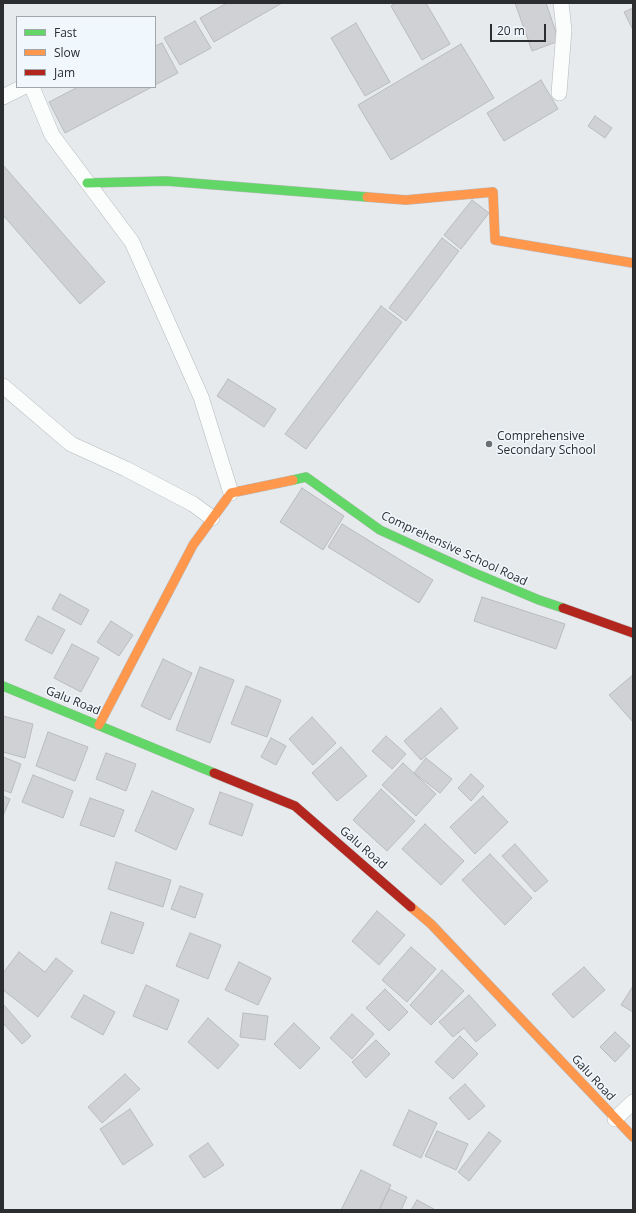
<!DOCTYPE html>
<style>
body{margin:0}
#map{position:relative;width:636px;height:1213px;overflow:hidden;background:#e6eaed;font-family:"Open Sans",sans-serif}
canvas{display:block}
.frame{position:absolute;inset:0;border:4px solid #2b2d2f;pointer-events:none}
.legend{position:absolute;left:16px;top:16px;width:140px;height:72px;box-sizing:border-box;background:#f0f7fd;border:1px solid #a1a6ab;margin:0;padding:5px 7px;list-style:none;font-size:12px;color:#2b2d2f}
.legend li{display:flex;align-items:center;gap:8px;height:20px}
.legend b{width:20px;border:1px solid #a1a6ab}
.scale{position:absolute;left:490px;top:24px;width:56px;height:18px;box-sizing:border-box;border:2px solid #2b2d2f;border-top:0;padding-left:5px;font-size:12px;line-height:14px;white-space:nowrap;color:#2b2d2f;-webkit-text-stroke:3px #f0f7fd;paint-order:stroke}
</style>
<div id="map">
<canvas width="636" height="1213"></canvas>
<div class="frame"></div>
<ul class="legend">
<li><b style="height:5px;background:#63d668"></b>Fast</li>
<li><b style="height:5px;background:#ff974d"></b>Slow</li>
<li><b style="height:5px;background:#b3261e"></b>Jam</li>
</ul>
<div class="scale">20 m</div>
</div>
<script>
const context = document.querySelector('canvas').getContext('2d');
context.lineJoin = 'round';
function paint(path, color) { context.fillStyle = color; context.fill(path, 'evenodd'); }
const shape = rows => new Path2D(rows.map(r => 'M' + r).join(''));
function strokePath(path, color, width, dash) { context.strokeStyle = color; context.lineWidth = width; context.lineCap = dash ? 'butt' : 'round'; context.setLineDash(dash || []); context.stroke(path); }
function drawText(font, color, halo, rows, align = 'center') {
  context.font = font + ' "Open Sans",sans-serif'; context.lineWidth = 3; context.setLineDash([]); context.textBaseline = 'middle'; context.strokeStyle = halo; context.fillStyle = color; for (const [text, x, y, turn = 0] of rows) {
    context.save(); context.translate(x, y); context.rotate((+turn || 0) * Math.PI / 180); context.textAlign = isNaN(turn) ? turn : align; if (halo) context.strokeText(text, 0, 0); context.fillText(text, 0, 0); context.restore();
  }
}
const building = shape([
 [227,3,282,3,214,42,200,18,227,3],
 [396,3,426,3,450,44,422,60,391,6,396,3],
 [515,3,546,3,559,41,532,51,515,3],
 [633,8,633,30,624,12,633,8],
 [195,21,211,48,180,65,164,38,195,21],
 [356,23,390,82,365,96,331,38,356,23],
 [162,43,178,73,155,85,155,46,162,43],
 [461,44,494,98,391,160,358,105,461,44],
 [541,80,558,109,504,141,487,113,541,80],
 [78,87,152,87,65,133,49,102,78,87],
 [595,116,612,128,605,138,588,126,595,116],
 [3,165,105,282,80,304,3,215,3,165],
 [472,200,489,213,461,249,444,235,472,200],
 [442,238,459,251,406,321,389,308,442,238],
 [381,306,402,322,306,449,285,434,381,306],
 [228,379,276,409,264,427,217,396,228,379],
 [302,488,344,516,323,550,280,522,302,488],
 [342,524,433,580,419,603,328,547,342,524],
 [60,594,89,610,81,625,52,609,60,594],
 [482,597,565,624,556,649,474,621,482,597],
 [38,616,65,630,52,654,25,640,38,616],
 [111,621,133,635,119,656,97,642,111,621],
 [72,644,99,658,81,692,54,678,72,644],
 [163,659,192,673,170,720,141,706,163,659],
 [200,667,234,680,210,743,176,730,200,667],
 [633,675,633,722,609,695,633,675],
 [246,686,281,700,267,737,231,724,246,686],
 [441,708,458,728,421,760,404,741,441,708],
 [3,716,33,724,25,758,3,752,3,716],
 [312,717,336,743,313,765,289,739,312,717],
 [48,732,88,747,75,781,36,766,48,732],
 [386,736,406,754,392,769,372,751,386,736],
 [271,738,286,746,276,765,261,757,271,738],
 [341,747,367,776,337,801,312,773,341,747],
 [106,753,136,764,126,791,96,779,106,753],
 [3,757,21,764,11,793,3,790,3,757],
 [426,758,452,779,440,793,414,773,426,758],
 [403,763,436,794,416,816,382,785,403,763],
 [471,774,484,786,471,801,458,788,471,774],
 [33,775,73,791,63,818,22,802,33,775],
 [381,789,415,821,387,851,353,820,381,789],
 [152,791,194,809,176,850,135,831,152,791],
 [220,792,253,804,242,836,209,824,220,792],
 [3,796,10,799,3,816,3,796],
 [483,796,508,822,475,854,450,827,483,796],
 [90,798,124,810,114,837,80,825,90,798],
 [425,824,464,861,441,885,402,849,425,824],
 [515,844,548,881,535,892,502,856,515,844],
 [490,854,532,898,505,925,462,880,490,854],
 [116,862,171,880,163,907,108,889,116,862],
 [180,886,203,894,195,918,171,909,180,886],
 [377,911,405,935,379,965,352,941,377,911],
 [111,912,144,923,133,954,101,943,111,912],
 [190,933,221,945,208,979,176,966,190,933],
 [411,947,436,969,407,1002,382,980,411,947],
 [19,952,45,972,56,958,73,971,38,1017,3,990,3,973,19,952],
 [239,962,271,978,258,1005,225,990,239,962],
 [584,967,605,990,573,1018,552,994,584,967],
 [442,970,464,991,431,1025,410,1005,442,970],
 [146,985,179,1000,167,1030,133,1016,146,985],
 [633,986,633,1012,621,1005,633,986],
 [385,989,408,1012,389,1031,366,1008,385,989],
 [84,995,115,1012,103,1035,71,1017,84,995],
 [469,995,496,1025,476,1042,464,1028,453,1037,439,1022,469,995],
 [3,1004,31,1036,22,1044,3,1023,3,1004],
 [243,1013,268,1016,265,1040,240,1037,243,1013],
 [352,1014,374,1034,352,1059,330,1038,352,1014],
 [208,1018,239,1045,218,1069,188,1042,208,1018],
 [294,1023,320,1048,300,1069,274,1044,294,1023],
 [615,1032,630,1046,615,1062,600,1047,615,1032],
 [460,1036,478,1054,453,1079,435,1062,460,1036],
 [376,1040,390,1054,366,1078,352,1062,376,1040],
 [125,1074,140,1089,102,1123,88,1107,125,1074],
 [465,1084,485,1106,469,1120,449,1098,465,1084],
 [130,1109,153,1145,123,1165,100,1129,130,1109],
 [409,1110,437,1123,421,1158,393,1145,409,1110],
 [437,1131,468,1144,456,1170,425,1156,437,1131],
 [489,1132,501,1141,469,1181,458,1172,489,1132],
 [208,1143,224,1165,204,1178,189,1156,208,1143],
 [361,1170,391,1185,389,1189,379,1210,341,1210,361,1170],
 [389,1189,407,1197,401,1210,379,1210,389,1189],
 [417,1200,434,1209,433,1210,411,1210,417,1200]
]);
paint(building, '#cfd1d4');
strokePath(building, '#babbbe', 1);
const street = shape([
 [32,87,52,135,132,242,201,397,231,493],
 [559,93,564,30,561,3],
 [3,97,23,87],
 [3,386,71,444,126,469,193,504,212,518],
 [615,1119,633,1102]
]);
const fast = shape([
 [87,183,166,181,367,197],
 [293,480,306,477,380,530,472,572,539,600,563,608],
 [3,686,214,773]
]);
const slow = shape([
 [367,197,406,200,493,192,495,240,633,263],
 [99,725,193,545,231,493,293,480],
 [411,907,431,924,633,1137]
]);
const jam = shape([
 [563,608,633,633],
 [214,773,295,806,411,907]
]);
strokePath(street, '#b7babc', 16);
strokePath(fast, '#b7babc', 10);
strokePath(slow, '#b7babc', 10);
strokePath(jam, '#b7babc', 10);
strokePath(street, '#fbfcfc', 15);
strokePath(fast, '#63d668', 9);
strokePath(slow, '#ff974d', 9);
strokePath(jam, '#b3261e', 9);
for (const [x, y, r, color] of [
 [489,444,4,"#6c6f72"]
]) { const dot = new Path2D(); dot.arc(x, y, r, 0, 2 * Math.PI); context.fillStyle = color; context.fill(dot); strokePath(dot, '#f0f7fd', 1.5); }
drawText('12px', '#2b2d2f', '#f0f7fd', [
 ["Comprehensive",497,437],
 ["Secondary School",497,451]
], 'left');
drawText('12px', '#2b2d2f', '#f0f7fd', [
 ["Comprehensive School Road",454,549,25],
 ["Galu Road",73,701,22],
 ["Galu Road",363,848,41],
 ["Galu Road",593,1078,47]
]);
</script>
